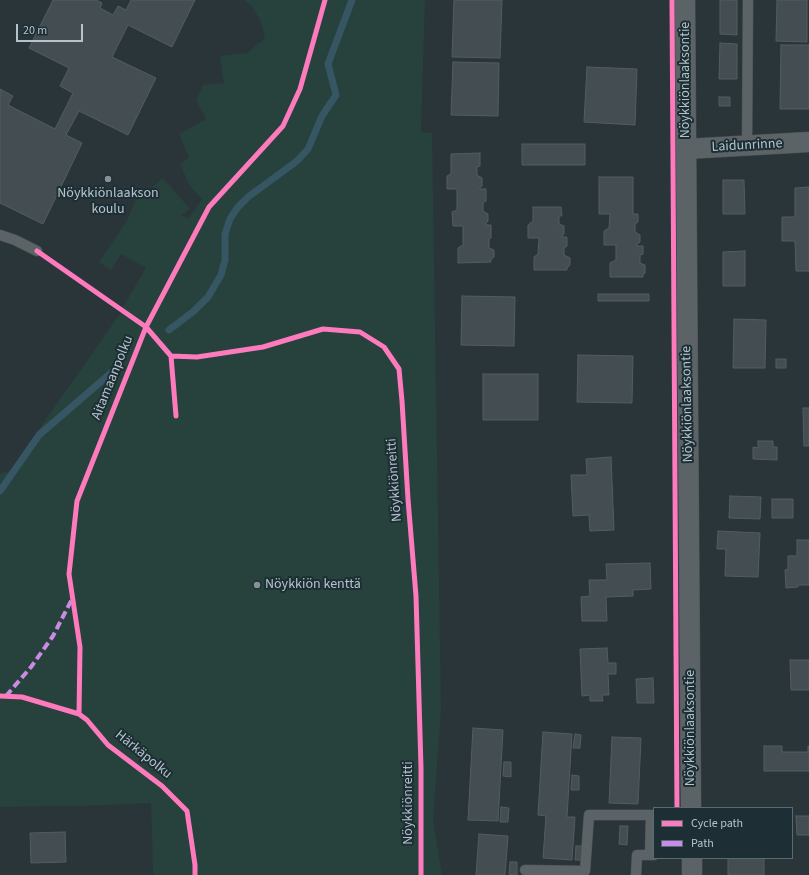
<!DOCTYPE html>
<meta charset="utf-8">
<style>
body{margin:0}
#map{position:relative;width:809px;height:875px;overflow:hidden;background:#2a353a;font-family:"Source Sans 3",sans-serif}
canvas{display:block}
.legend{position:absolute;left:653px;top:807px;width:140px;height:52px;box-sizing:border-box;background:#1d2e35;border:1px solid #596a71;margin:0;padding:5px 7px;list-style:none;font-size:12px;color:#b4c3cb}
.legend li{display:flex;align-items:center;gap:8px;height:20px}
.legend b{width:20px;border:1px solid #596a71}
.scale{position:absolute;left:16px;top:24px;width:67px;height:18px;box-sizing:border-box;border:2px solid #b4c3cb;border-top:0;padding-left:5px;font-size:12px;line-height:14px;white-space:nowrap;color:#b4c3cb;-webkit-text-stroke:3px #1d2e35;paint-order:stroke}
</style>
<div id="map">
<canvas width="809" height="875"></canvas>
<ul class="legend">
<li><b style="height:5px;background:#fd7abc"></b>Cycle path</li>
<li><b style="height:5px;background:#ca8be6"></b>Path</li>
</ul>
<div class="scale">20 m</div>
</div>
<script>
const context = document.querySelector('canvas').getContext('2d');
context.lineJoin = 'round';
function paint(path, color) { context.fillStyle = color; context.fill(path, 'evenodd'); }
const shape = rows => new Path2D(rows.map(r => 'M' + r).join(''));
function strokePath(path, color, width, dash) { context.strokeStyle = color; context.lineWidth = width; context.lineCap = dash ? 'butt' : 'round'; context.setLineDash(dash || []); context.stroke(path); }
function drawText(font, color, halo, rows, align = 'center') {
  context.font = font + ' "Source Sans 3",sans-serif'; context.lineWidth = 4; context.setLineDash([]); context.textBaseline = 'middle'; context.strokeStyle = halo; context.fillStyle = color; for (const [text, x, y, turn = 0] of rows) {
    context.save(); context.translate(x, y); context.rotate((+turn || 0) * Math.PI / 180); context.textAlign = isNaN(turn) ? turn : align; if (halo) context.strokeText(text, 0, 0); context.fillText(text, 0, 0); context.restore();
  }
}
paint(shape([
 [244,0,425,0,421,132,432,133,441,709,433,820,442,875,153,875,151,803,81,806,0,807,0,473,9,472,124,308,123,307,146,268,121,254,111,270,99,262,126,222,135,202,163,178,190,209,181,216,189,218,202,199,190,186,180,165,189,157,179,134,206,119,196,100,203,85,224,83,220,56,247,53,265,38,261,22,252,6]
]), '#27413d');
strokePath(shape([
 [169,330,194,311,208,297,221,275,225,260,225,234,230,219,238,207,248,197,297,161,308,149,322,116,336,95,328,64,352,0],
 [0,491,39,435,118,367]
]), '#365664', 7);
const building = shape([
 [53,0,96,0,102,3,100,8,113,15,118,6,126,10,131,0,195,0,172,47,128,25,112,57,156,78,128,135,79,111,66,135,82,143,43,224,0,203,0,89,13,96,8,105,55,129,73,93,60,86,69,68,29,48,53,0],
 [454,0,502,0,500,58,452,57,454,0],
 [720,0,737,0,737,35,720,34,720,0],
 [777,0,807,0,807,42,776,41,777,0],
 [720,43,737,44,737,79,719,79,720,43],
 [781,45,809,45,809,109,780,109,781,45],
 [453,62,499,63,498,116,451,115,453,62],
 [587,67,637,69,635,125,584,122,587,67],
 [719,97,730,97,730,106,719,106,719,97],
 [522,144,585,144,585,165,522,165,522,144],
 [480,153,480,166,477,167,477,175,482,178,482,186,480,187,480,189,486,189,486,201,483,203,483,211,488,214,488,221,486,223,486,225,491,225,491,238,489,239,489,248,494,250,494,257,491,259,491,262,458,263,458,248,463,245,463,226,453,226,452,212,457,210,457,189,447,189,447,176,451,174,451,154,480,153],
 [599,177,633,177,633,214,638,214,638,222,635,224,635,232,640,235,640,242,637,244,637,246,643,246,643,254,640,255,640,263,645,265,645,273,643,275,643,277,610,277,610,263,616,260,616,245,604,245,604,231,609,228,610,214,599,214,599,177],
 [723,180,744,180,745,214,723,214,723,180],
 [809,187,809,271,796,271,795,241,782,241,782,217,795,217,795,188,809,187],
 [533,207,561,207,562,215,559,217,559,224,564,226,564,234,561,237,567,237,567,246,564,248,564,255,570,258,570,265,567,268,567,270,534,270,534,257,538,254,539,238,528,238,528,225,533,221,533,207],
 [745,251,745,286,723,286,723,252,745,251],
 [598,294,649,294,649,301,598,301,598,294],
 [462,296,515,297,514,346,461,345,462,296],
 [734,319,766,320,765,368,733,368,734,319],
 [578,355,633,356,632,403,577,402,578,355],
 [776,359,786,359,786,368,776,368,776,359],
 [483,374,538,374,538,420,483,420,483,374],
 [803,408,809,408,809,446,804,446,803,408],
 [758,441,773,441,773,447,777,447,777,460,753,459,753,447,758,448,758,441],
 [611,457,614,530,590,531,589,515,573,516,571,475,587,475,586,459,611,457],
 [730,496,761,497,760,519,729,518,730,496],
 [772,499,793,499,793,518,772,518,772,499],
 [718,531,760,533,758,577,725,576,726,549,717,549,718,531],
 [797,540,809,540,809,585,798,585,798,587,786,588,785,570,788,569,788,556,797,556,797,540],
 [650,563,651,589,633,590,633,596,606,597,607,621,582,621,581,597,590,596,589,580,607,580,606,564,650,563],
 [607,648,608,663,616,663,616,674,608,674,609,695,602,695,603,701,590,701,590,695,582,696,580,649,607,648],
 [790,660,809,660,809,690,791,690,790,660],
 [653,678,654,703,637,703,636,679,653,678],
 [473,728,503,730,498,821,468,820,473,728],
 [543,732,572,734,567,817,575,817,572,860,543,858,546,816,538,815,543,732],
 [575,734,581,735,580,748,573,748,575,734],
 [612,737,641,738,638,804,609,803,612,737],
 [764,746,782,746,782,752,808,752,808,746,809,746,809,771,764,771,764,746],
 [504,762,511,762,511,777,503,776,504,762],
 [572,775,579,776,579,790,571,790,572,775],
 [501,807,509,808,508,822,500,822,501,807],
 [796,816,809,816,809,835,797,835,796,816],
 [620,826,628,826,627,845,619,844,620,826],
 [65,832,66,862,31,863,30,833,65,832],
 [479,834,508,836,505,875,476,875,479,834],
 [576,846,583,846,583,860,575,860,576,846],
 [728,858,764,858,764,875,728,875,728,858],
 [510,862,517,862,517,875,509,875,510,862]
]);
paint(building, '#444d51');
strokePath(building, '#525d61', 1);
const service = shape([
 [747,146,748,0],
 [0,235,15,240,37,251],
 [525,870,585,871,589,815,651,815,650,855],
 [636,875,637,855,654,855]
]);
const minor = shape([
 [685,0,691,808],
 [686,149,809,142],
 [692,858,692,875]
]);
strokePath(service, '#495054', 11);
strokePath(minor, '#495054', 21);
strokePath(service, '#5b6367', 10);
strokePath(minor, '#5b6367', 20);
strokePath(shape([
 [6,696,31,667,53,636,72,599]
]), '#ca8be6', 4, [8, 4]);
strokePath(shape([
 [672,0,677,808],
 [37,251,146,327,171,356,197,357,263,347,323,329,360,332,384,347,399,369,402,401,408,499,416,596,421,768,421,875],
 [171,356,176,416],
 [0,696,22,697,79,714,87,720,108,745,162,786,187,811,195,865,195,875],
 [79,714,80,647,69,574,77,501,146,327,209,207,283,126,300,89,325,0]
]), '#fd7abc', 5);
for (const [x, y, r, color] of [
 [108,179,4,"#849198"],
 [257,585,4,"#849198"]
]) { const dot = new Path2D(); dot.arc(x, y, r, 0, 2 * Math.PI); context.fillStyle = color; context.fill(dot); strokePath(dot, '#1d2e35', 1.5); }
drawText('14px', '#b4c3cb', '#1d2e35', [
 ["Nöykkiönlaaksontie",686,80,-90],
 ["Laidunrinne",747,146,-3],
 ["Aitamaanpolku",113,378,-68],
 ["Nöykkiönlaaksontie",688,404,-91],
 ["Nöykkiönreitti",395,480,-94],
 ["Nöykkiönlaaksontie",691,728,-90],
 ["Härkäpolku",143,755,39],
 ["Nöykkiönreitti",409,803,-90]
]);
drawText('14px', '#b4c3cb', '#1d2e35', [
 ["Nöykkiönlaakson",108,194],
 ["koulu",108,210],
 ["Nöykkiön kenttä",265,585,"left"]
]);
</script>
